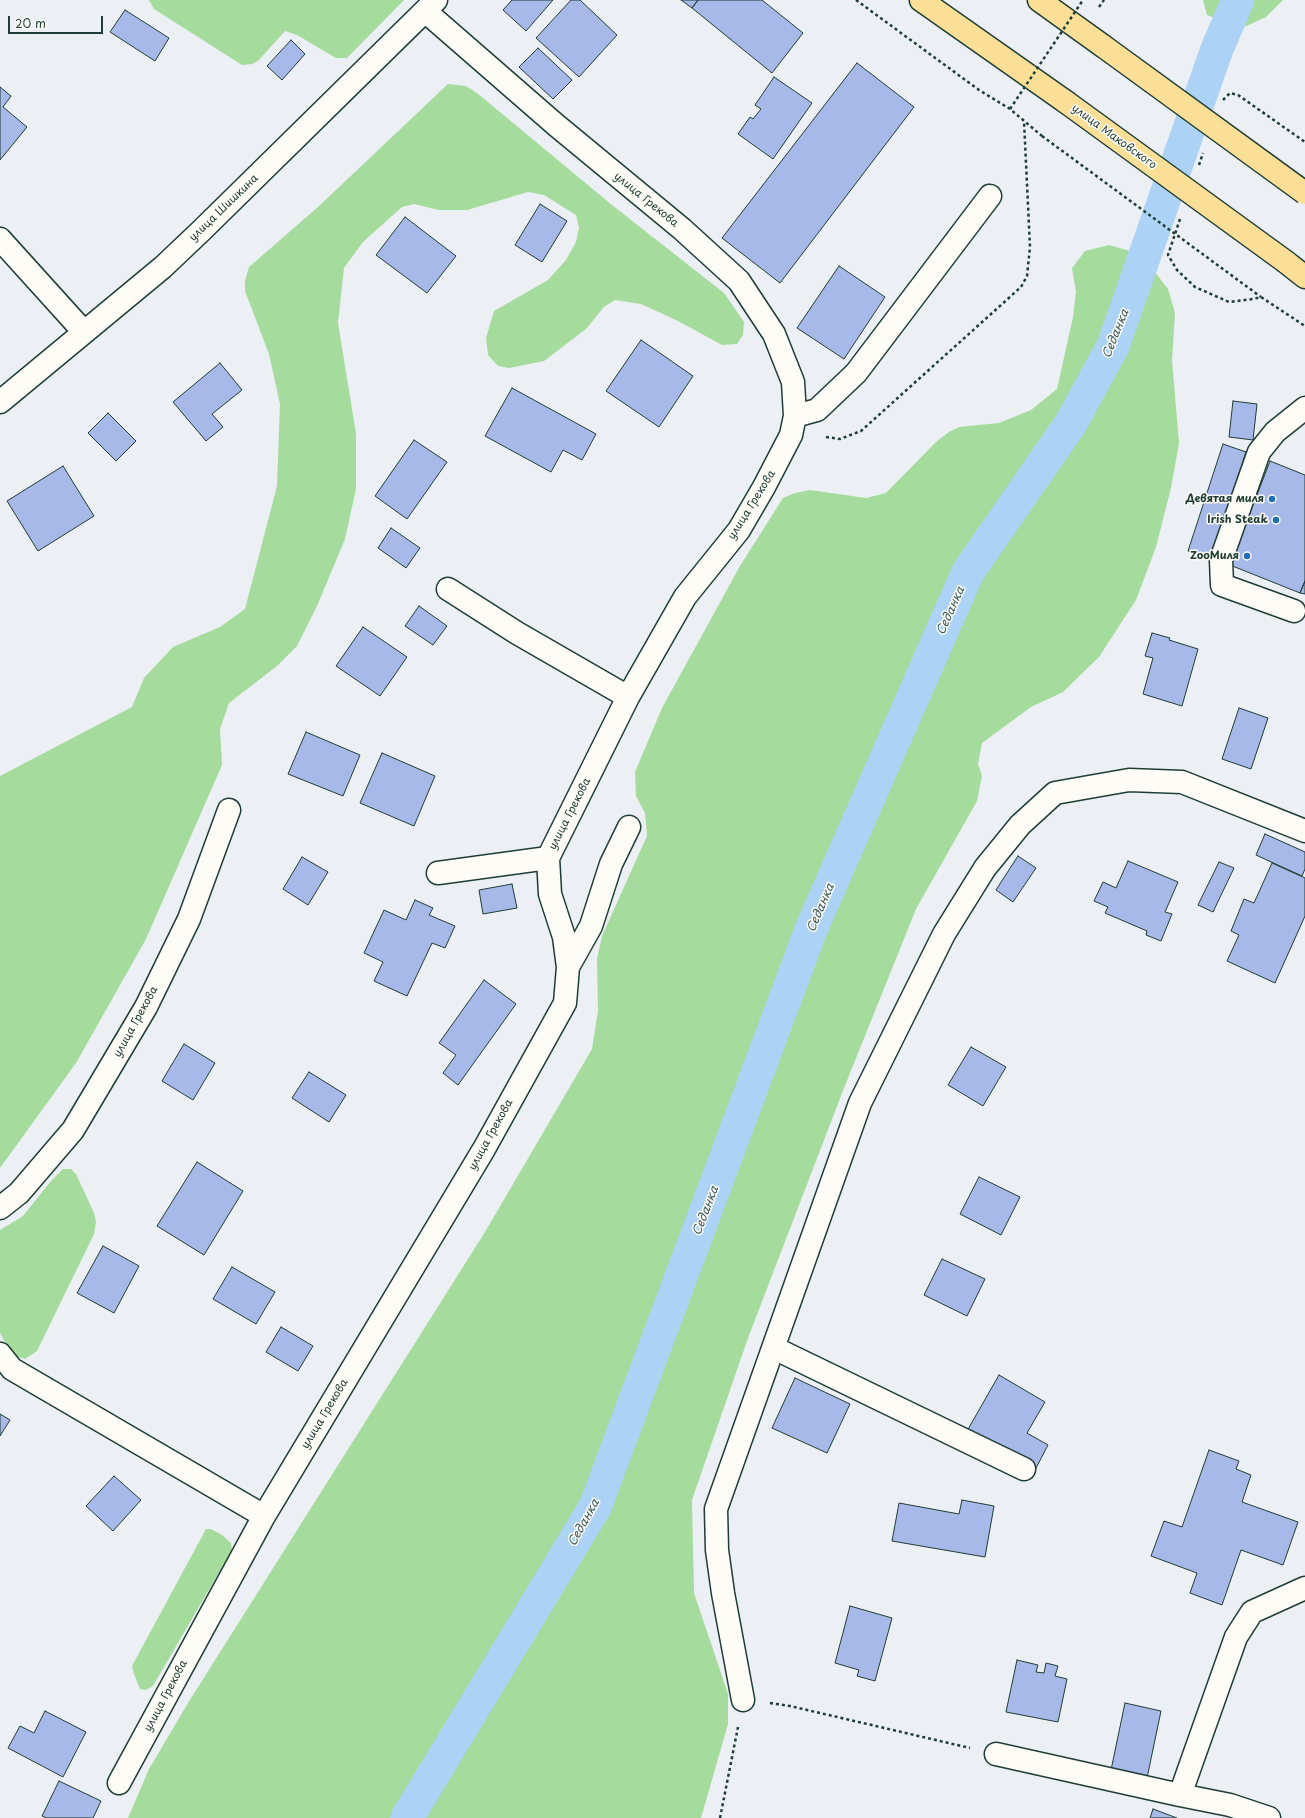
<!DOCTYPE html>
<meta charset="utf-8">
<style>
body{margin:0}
#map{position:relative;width:1305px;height:1818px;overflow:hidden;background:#eceff4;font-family:"Playpen Sans",sans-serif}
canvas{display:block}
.scale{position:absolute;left:8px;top:16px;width:95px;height:18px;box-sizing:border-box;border:2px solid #1f3d34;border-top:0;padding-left:5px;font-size:12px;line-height:14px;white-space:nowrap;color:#1f3d34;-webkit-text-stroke:3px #fdfcf7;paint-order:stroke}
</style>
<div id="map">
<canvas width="1305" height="1818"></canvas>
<div class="scale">20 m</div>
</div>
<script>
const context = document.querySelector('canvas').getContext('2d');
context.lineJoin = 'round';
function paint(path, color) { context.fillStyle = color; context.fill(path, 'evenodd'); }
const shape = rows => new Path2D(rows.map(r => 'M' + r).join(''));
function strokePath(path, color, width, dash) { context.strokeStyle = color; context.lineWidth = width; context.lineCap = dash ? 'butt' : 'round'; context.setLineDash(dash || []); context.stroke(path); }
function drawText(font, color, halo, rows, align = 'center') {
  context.font = font + ' "Playpen Sans",sans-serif'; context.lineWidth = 3; context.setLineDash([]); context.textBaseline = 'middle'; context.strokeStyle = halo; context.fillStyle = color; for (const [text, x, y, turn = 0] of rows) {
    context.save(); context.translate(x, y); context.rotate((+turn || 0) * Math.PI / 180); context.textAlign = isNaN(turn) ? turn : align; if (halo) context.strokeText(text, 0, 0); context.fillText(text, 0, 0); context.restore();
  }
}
paint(shape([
 [149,0,404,0,347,58,336,58,297,35,285,31,258,61,252,64,242,65,154,9],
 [1203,0,1283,0,1266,17,1242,28,1207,15],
 [448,84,466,86,477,93,612,205,724,293,744,322,743,335,737,344,722,345,678,321,641,304,615,300,604,307,586,329,544,361,509,368,498,366,488,355,486,338,494,311,548,280,566,260,576,242,579,227,576,215,544,195,528,192,467,210,439,210,414,204,402,207,363,242,344,268,338,323,356,434,356,489,345,539,317,606,297,646,277,666,229,703,220,729,222,765,146,939,76,1063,0,1168,0,776,132,707,144,678,173,647,220,627,245,609,277,486,280,404,269,354,245,291,245,281,249,267,318,207],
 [1109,245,1130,251,1145,259,1168,289,1175,313,1172,360,1179,443,1171,488,1156,547,1136,600,1099,657,1063,692,1031,707,982,743,978,764,982,776,977,801,916,909,844,1088,748,1338,692,1500,694,1593,728,1694,728,1724,701,1818,128,1818,149,1769,188,1703,485,1232,592,1049,598,1011,597,959,602,936,647,836,645,813,636,796,635,772,662,708,740,566,783,498,795,493,810,490,866,498,886,493,936,442,949,432,959,427,999,423,1031,410,1057,389,1073,317,1076,292,1072,268,1085,251],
 [63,1169,71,1169,76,1174,94,1213,96,1222,94,1234,37,1351,25,1359,12,1355,0,1333,0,1230,23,1216,51,1181],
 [206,1529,211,1529,222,1535,231,1543,232,1550,153,1686,146,1690,140,1689,134,1674,132,1666]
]), '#a5db9d');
strokePath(shape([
 [407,1818,595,1507,812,927,968,572,1071,423,1113,346,1217,49,1238,0]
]), '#acd3f6', 33);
const building = shape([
 [512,0,553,0,526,31,503,10,512,0],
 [571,0,580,0,617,35,579,77,536,38,571,0],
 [681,0,698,0,692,8,681,0],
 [698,0,762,0,803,33,772,73,692,8,698,0],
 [125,10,169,38,155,61,110,32,125,10],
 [291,40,305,54,282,80,267,66,291,40],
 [538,48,572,80,553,99,519,67,538,48],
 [857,63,914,107,780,283,722,238,857,63],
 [774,77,812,103,773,159,738,134,750,117,753,119,761,109,755,105,774,77],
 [0,87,11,96,3,107,27,127,0,160,0,87],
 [540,204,567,221,542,262,515,245,540,204],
 [405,217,456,256,427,293,376,255,405,217],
 [839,266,885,297,844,359,797,328,839,266],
 [641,340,693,376,659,427,606,391,641,340],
 [220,363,242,390,212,414,223,427,206,441,173,402,220,363],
 [512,388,596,434,582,460,563,450,551,472,485,436,512,388],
 [1233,401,1257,404,1253,440,1229,437,1233,401],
 [108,413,136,441,116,461,88,433,108,413],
 [414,440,447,462,407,519,375,496,414,440],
 [1223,444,1246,452,1211,559,1188,551,1223,444],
 [1270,461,1305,475,1305,581,1300,593,1230,565,1270,461],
 [63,466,94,516,38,551,7,501,63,466],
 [391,528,420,548,406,568,378,548,391,528],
 [1305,581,1305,594,1300,593,1305,581],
 [419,606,447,626,433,645,405,626,419,606],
 [363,627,407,657,380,696,336,666,363,627],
 [1152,633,1170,638,1169,640,1198,649,1182,706,1143,694,1153,658,1145,656,1152,633],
 [1239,708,1268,718,1251,769,1222,759,1239,708],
 [306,732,360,755,343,796,288,774,306,732],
 [382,753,435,776,414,826,360,803,382,753],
 [1265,834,1305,852,1305,869,1302,876,1256,855,1265,834],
 [1018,856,1036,868,1013,902,996,890,1018,856],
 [302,857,328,872,308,905,283,889,302,857],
 [1128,861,1178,882,1165,912,1172,914,1161,941,1146,935,1147,931,1105,913,1108,907,1094,901,1103,882,1116,888,1128,861],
 [1219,862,1234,868,1213,912,1198,905,1219,862],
 [1272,863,1305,878,1305,916,1275,983,1227,961,1239,935,1231,931,1244,899,1254,903,1272,863],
 [512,884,517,908,483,914,479,890,512,884],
 [415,900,433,908,429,915,455,926,445,948,432,943,407,996,374,981,383,962,364,953,384,910,406,920,415,900],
 [484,980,516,1004,458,1085,443,1073,456,1055,439,1043,484,980],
 [184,1044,215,1063,193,1100,162,1081,184,1044],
 [971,1047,1006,1067,983,1106,948,1085,971,1047],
 [309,1072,346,1095,329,1122,292,1098,309,1072],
 [197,1162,243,1191,204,1255,157,1226,197,1162],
 [979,1177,1020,1197,1001,1235,960,1214,979,1177],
 [103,1246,139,1266,114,1313,77,1293,103,1246],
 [942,1259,985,1279,967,1316,924,1295,942,1259],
 [232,1267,275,1292,256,1324,213,1299,232,1267],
 [281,1327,313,1346,298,1371,266,1352,281,1327],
 [999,1375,1045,1402,1027,1433,1048,1445,1035,1470,967,1431,999,1375],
 [795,1378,850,1404,827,1453,772,1428,795,1378],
 [0,1414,10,1420,0,1436,0,1414],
 [1209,1450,1239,1461,1236,1469,1251,1475,1242,1502,1298,1522,1283,1565,1241,1550,1222,1605,1190,1593,1197,1573,1151,1556,1164,1521,1182,1527,1209,1450],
 [114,1476,141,1500,113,1531,86,1506,114,1476],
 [962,1500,994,1506,985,1557,892,1541,899,1503,959,1514,962,1500],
 [850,1606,892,1618,875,1681,857,1676,859,1670,835,1663,850,1606],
 [1017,1660,1038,1665,1036,1672,1044,1673,1046,1663,1058,1666,1055,1676,1067,1679,1058,1722,1006,1712,1017,1660],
 [1125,1703,1161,1711,1147,1778,1111,1770,1125,1703],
 [45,1711,86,1732,63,1777,8,1748,20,1726,34,1733,45,1711],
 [59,1781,101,1801,93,1818,47,1818,42,1816,59,1781],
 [1153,1809,1177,1818,1150,1818,1153,1809]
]);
paint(building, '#a7b9e8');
strokePath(building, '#1f3d34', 1);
const minor = shape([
 [0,239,84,332],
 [0,402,163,267,202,230,436,0],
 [795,416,817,410,856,373,990,196],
 [448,589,517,633,628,697],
 [1294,611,1222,585,1221,560,1259,452,1275,432,1305,408],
 [438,873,548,858],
 [568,967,591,926,611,864,629,827],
 [0,1208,19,1193,73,1130,146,1007,189,919,229,810],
 [774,1348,1024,1469],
 [0,1354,12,1369,264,1516],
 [743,1700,723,1593,717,1550,716,1509,860,1103,944,934,985,868,1020,825,1055,793,1129,780,1182,782,1305,831],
 [996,1754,1180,1795],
 [119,1783,264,1516,484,1149,565,1003,568,967,564,937,550,894,548,858,628,697,685,597,739,530,764,487,791,435,795,416,793,382,774,334,739,281,682,229,556,125,425,11],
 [1269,1818,1230,1805,1180,1795,1236,1637,1252,1612,1305,1588]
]);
const highway = shape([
 [921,0,1066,102],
 [1039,0,1103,46],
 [1286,262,1305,277]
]);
strokePath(minor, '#1f3d34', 25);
strokePath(highway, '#1f3d34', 25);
strokePath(shape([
 [856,0,979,90,1010,109,1042,136],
 [1099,7,1104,0],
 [1223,100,1230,93,1238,95,1305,142],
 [1199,165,1203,153],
 [1180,219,1168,255,1177,270,1195,287,1229,302,1253,299,1261,297,1305,326],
 [826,437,840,439,861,431,1021,287,1027,276,1030,247,1024,121],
 [770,1703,790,1706,970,1748],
 [720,1818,738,1727]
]), '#1f3d34', 2.5, [3, 3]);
strokePath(minor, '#fdfcf7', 22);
strokePath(highway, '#fbdf96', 22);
const highwayBridge = shape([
 [1103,46,1305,193],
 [1066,102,1286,262]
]);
strokePath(highwayBridge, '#1f3d34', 25, []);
strokePath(shape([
 [1010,109,1083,0],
 [1042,136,1261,297]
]), '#1f3d34', 2.5, [3, 3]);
strokePath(highwayBridge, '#fbdf96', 22);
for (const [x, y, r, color] of [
 [1272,499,4,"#1f6fb2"],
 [1276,520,4,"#1f6fb2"],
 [1247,556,4,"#1f6fb2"]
]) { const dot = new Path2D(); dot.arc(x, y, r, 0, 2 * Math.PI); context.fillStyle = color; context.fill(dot); strokePath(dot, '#fdfcf7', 1.5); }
drawText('11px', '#1f3d34', '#fdfcf7', [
 ["улица Маковского",1114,137,36],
 ["улица Грекова",646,200,39],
 ["улица Шишкина",224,208,-44],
 ["улица Грекова",752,505,-58],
 ["улица Грекова",570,814,-63],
 ["улица Грекова",136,1022,-61],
 ["улица Грекова",491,1135,-61],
 ["улица Грекова",325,1414,-59],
 ["улица Грекова",166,1696,-62]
]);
drawText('bold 11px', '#1f3d34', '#fdfcf7', [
 ["Девятая миля",1264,499],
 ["Irish Steak",1268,520],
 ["ZooМиля",1239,556]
], 'right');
drawText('italic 12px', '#3b5b5b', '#fdfcf7', [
 ["Седанка",1116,334,-68],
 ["Седанка",951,611,-66],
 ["Седанка",821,908,-67],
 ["Седанка",706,1211,-69],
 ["Седанка",584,1523,-61]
]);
</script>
